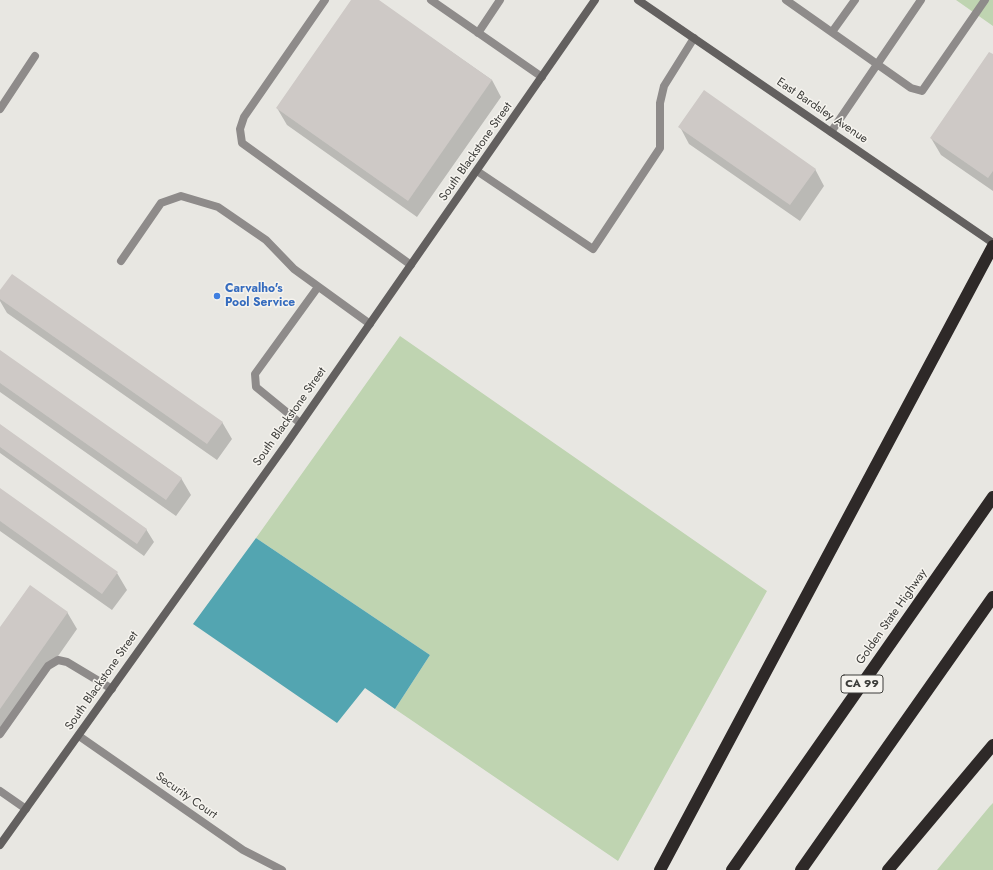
<!DOCTYPE html>
<style>
body{margin:0}
canvas{display:block;background:#e8e7e2}
</style>
<canvas width="993" height="870"></canvas>
<script>
const context = document.querySelector('canvas').getContext('2d');
context.lineJoin = 'round';
function paint(path, color) { context.fillStyle = color; context.fill(path, 'evenodd'); }
const shape = rows => new Path2D(rows.map(r => 'M' + r).join(''));
function strokePath(path, color, width, dash) { context.strokeStyle = color; context.lineWidth = width; context.lineCap = dash ? 'butt' : 'round'; context.setLineDash(dash || []); context.stroke(path); }
function drawText(font, color, halo, rows, align = 'center') {
  context.font = font + ' Jost,sans-serif'; context.lineWidth = 3; context.setLineDash([]); context.textBaseline = 'middle'; context.strokeStyle = halo; context.fillStyle = color; for (const [text, x, y, turn = 0] of rows) {
    context.save(); context.translate(x, y); context.rotate((+turn || 0) * Math.PI / 180); context.textAlign = isNaN(turn) ? turn : align; if (halo) context.strokeText(text, 0, 0); context.fillText(text, 0, 0); context.restore();
  }
}
paint(shape([
 [956,0,993,0,993,26],
 [400,336,767,591,618,861,395,709,430,655,256,538],
 [993,803,993,870,937,870,990,806]
]), '#bfd4b1');
paint(shape([
 [256,538,430,655,395,709,365,688,337,723,193,624]
]), '#53a5b1');
paint(shape([
 [353,0,377,0,492,80,501,97,417,217,287,125,277,108],
 [993,56,993,191,941,155,931,138],
 [680,127,815,169,824,186,800,221,689,144],
 [0,292,222,422,232,439,217,460,7,313,0,301],
 [0,351,181,478,191,495,176,516,0,392],
 [0,426,146,529,154,542,144,556,0,453],
 [0,490,117,573,127,590,112,610,0,531],
 [67,612,77,629,0,739,0,629]
]), '#0003');
paint(shape([
 [351,0,379,0,492,80,408,201,276,108],
 [989,52,993,54,993,171,988,178,930,138],
 [704,90,816,169,790,205,678,127],
 [12,274,223,422,207,444,0,299,0,290],
 [0,350,182,478,166,500,0,383],
 [0,424,147,529,137,544,0,447],
 [0,488,118,572,102,594,0,521],
 [30,585,68,612,0,709,0,627]
]), '#cec9c6');
strokePath(shape([
 [325,0,244,117,240,129,242,143,411,265],
 [431,0,542,77],
 [786,0,911,88,922,91,985,0],
 [832,32,855,0],
 [478,33,500,0],
 [0,109,35,56],
 [831,132,921,0],
 [477,171,593,249,660,148,660,103,664,86,694,38],
 [121,261,161,203,181,196,218,207,266,240,294,269,370,324],
 [300,423,256,387,255,374,318,287],
 [0,734,48,666,58,660,67,662,112,689],
 [0,791,26,809]
]), '#8e8b8a', 8);
strokePath(shape([
 [79,736,243,850,282,870]
]), '#8e8b8a', 8);
strokePath(shape([
 [638,0,993,243],
 [0,845,287,443,595,0]
]), '#63605f', 8);
strokePath(shape([
 [660,870,993,246],
 [732,870,993,497],
 [801,870,993,597],
 [888,870,993,745]
]), '#2e2928', 12);
for (const [x, y, r, color] of [
 [217,296,4,"#3f7fe0"]
]) { const dot = new Path2D(); dot.arc(x, y, r, 0, 2 * Math.PI); context.fillStyle = color; context.fill(dot); strokePath(dot, '#f6f4ef', 1.5); }
for (const [x, y, w] of [
 [862,684,42]
]) { const box = new Path2D(); box.roundRect(x - w / 2, y - 9, w, 18, 3); context.fillStyle = '#f6f4ef'; context.fill(box); strokePath(box, '#3d3d3a', 1); }
drawText('bold 11px', '#3d3d3a', null, [
 ["CA 99",862,684]
]);
drawText('12px', '#3d3d3a', '#f6f4ef', [
 ["East Bardsley Avenue",822,111,34],
 ["South Blackstone Street",476,152,-55],
 ["South Blackstone Street",290,417,-55],
 ["Golden State Highway",892,617,-55],
 ["South Blackstone Street",102,681,-55],
 ["Security Court",186,796,35]
]);
drawText('bold 12px', '#366cbe', '#f6f4ef', [
 ["Carvalho's",225,289],
 ["Pool Service",225,303]
], 'left');
</script>
